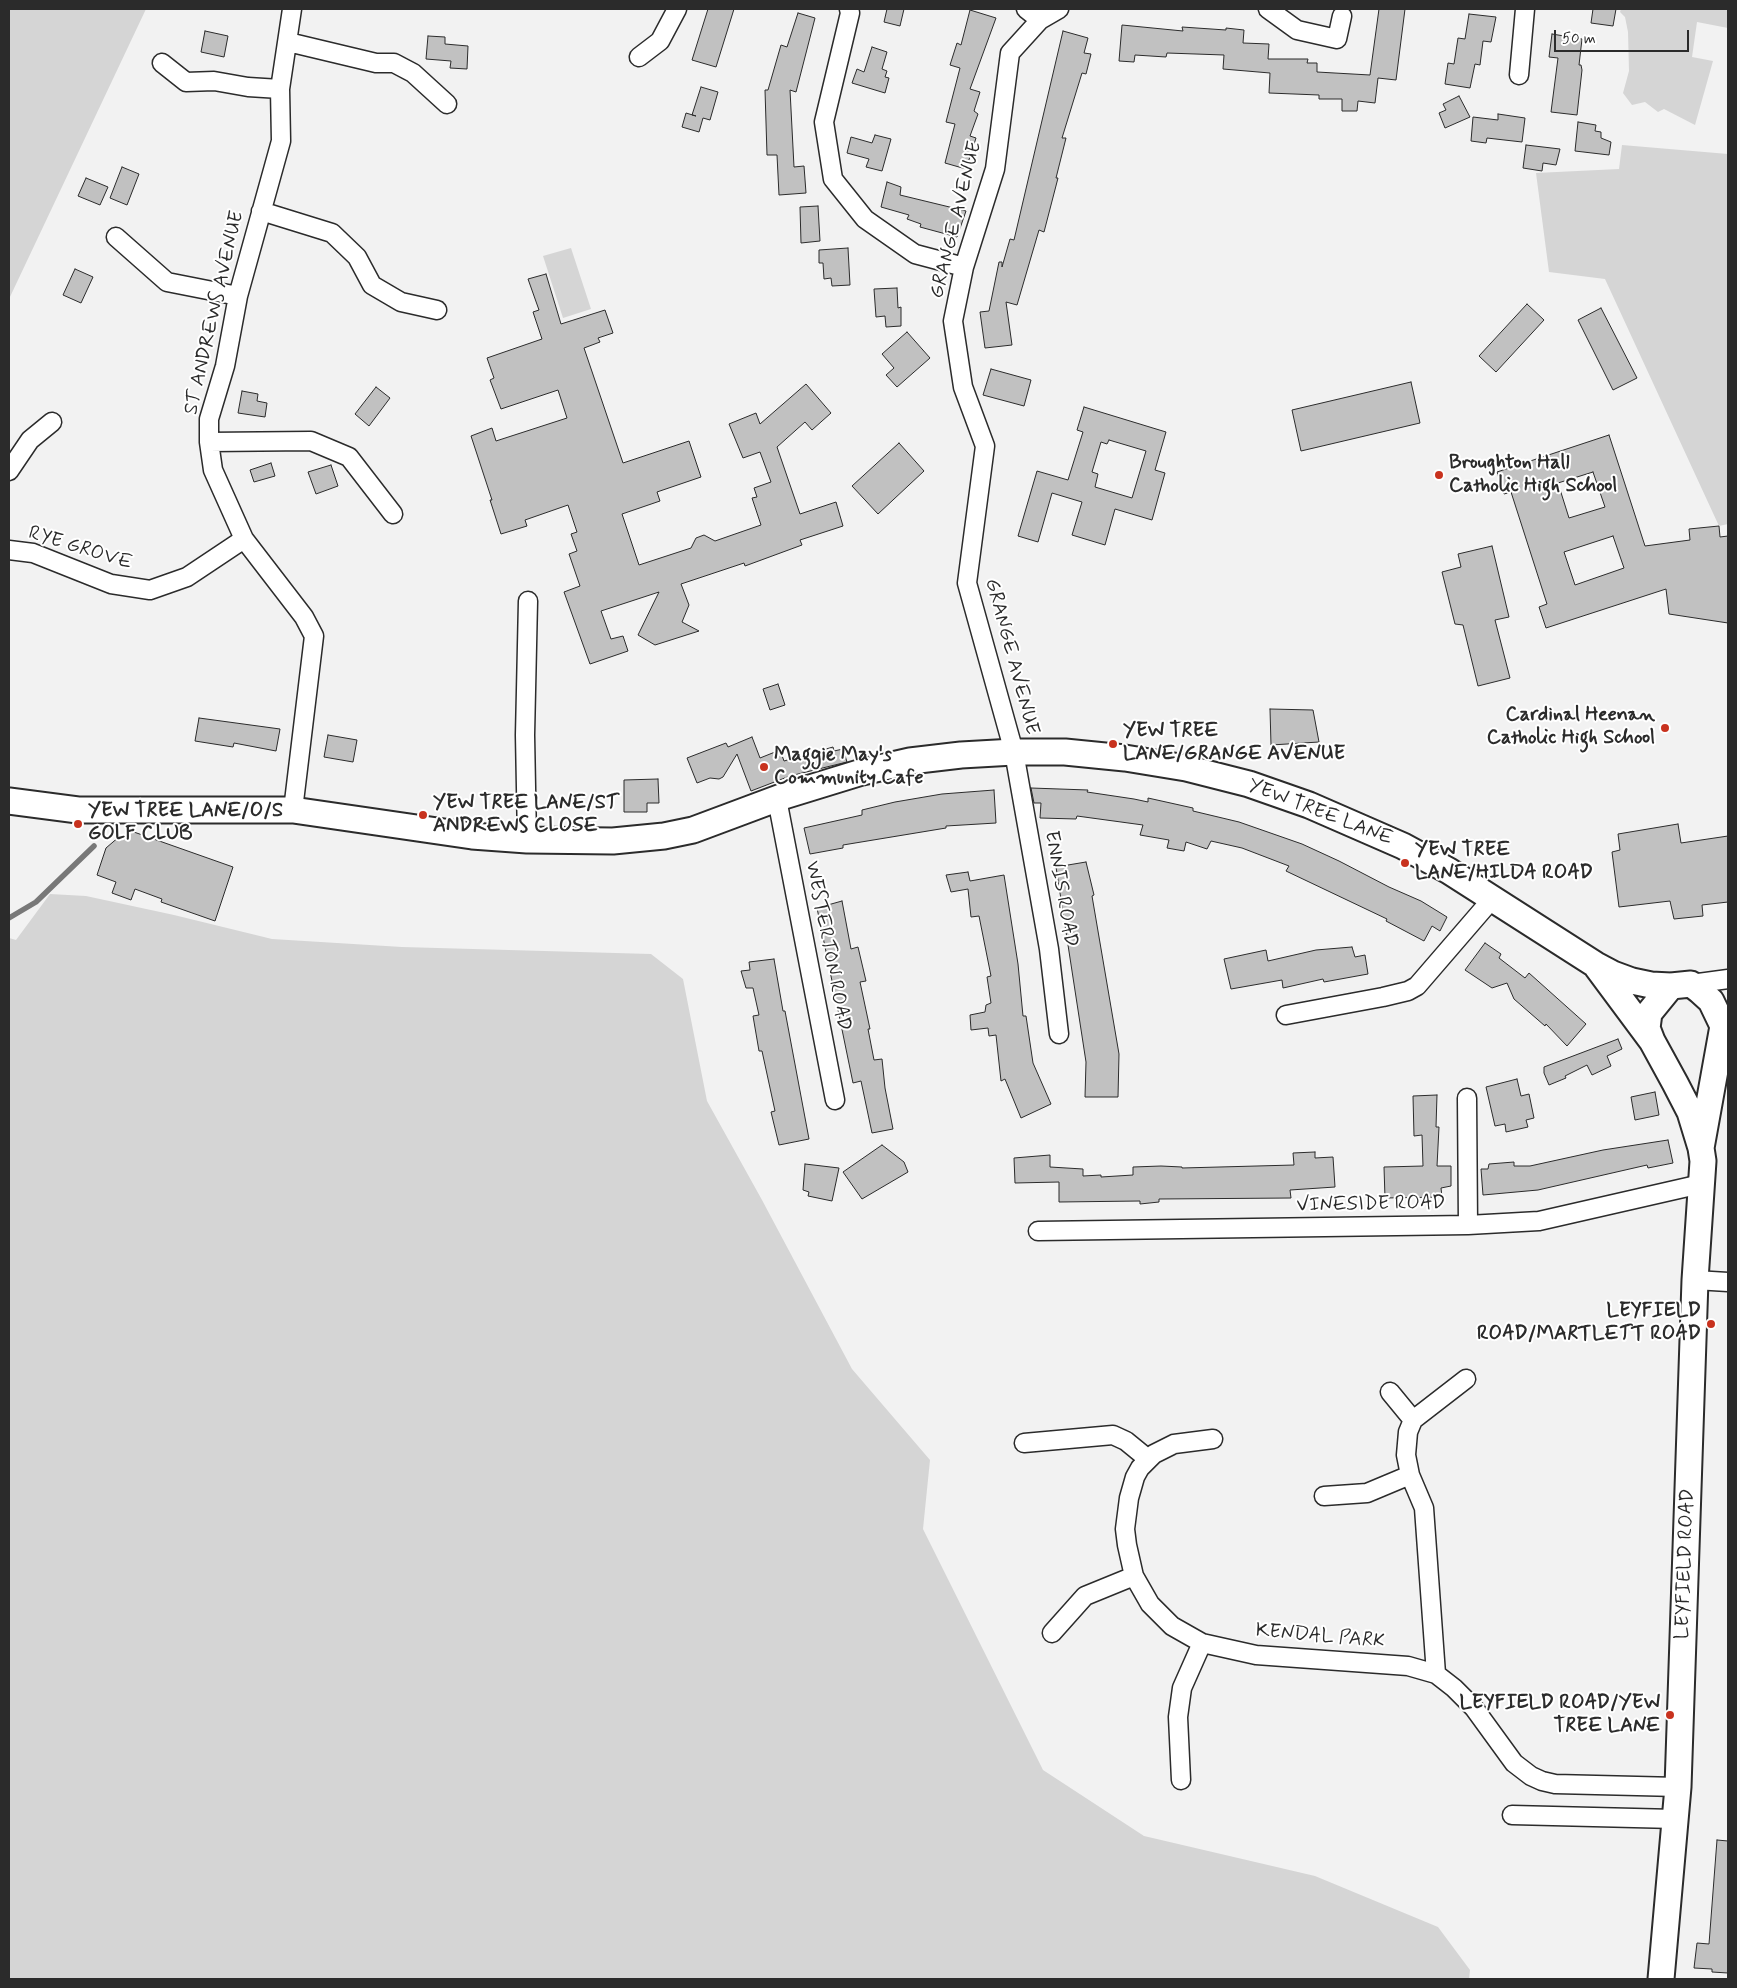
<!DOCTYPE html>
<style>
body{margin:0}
#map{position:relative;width:1737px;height:1988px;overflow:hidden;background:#f2f2f2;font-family:Mynerve,sans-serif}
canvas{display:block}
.frame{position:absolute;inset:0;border:10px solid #2b2b2b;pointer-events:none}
.scale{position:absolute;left:1554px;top:30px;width:135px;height:22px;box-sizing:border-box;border:2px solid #2b2b2b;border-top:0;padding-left:6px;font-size:15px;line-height:18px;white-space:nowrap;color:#2b2b2b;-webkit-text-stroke:4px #fff;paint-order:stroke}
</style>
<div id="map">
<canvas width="1737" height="1988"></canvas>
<div class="frame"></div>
<div class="scale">50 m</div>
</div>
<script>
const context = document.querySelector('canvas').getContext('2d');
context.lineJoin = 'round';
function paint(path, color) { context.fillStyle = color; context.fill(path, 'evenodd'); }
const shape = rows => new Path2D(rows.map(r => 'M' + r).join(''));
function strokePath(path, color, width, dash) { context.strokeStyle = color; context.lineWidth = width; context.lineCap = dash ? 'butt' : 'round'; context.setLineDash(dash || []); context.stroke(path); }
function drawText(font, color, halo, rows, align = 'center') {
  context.font = font + ' Mynerve,sans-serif'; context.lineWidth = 4; context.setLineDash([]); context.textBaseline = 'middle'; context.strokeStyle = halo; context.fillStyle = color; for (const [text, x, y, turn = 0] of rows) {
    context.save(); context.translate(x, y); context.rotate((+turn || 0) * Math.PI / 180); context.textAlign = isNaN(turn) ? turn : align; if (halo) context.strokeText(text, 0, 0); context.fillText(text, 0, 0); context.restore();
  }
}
paint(shape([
 [9,9,146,9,9,299],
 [1621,9,1728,9,1728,28,1697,22,1692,57,1713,61,1695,125,1664,109,1658,112,1645,102,1632,105,1623,93,1629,71,1628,32,1625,17,1620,12],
 [1622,145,1728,154,1728,524,1719,526,1605,279,1549,272,1536,173,1619,169],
 [571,248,591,309,563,318,543,256],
 [50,894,86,896,174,915,272,939,402,947,651,954,683,979,707,1101,762,1200,852,1369,930,1460,923,1529,1043,1770,1144,1836,1315,1876,1438,1927,1470,1970,1469,1979,9,1979,9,938,16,940]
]), '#d5d5d5');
strokePath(shape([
 [9,918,36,902,94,846]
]), '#787878', 5.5);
const building = shape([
 [708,9,734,9,716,67,692,60,708,9],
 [887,9,904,9,900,26,884,22,887,9],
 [1379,9,1405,9,1396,80,1378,78,1375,103,1358,101,1357,111,1342,111,1342,99,1319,99,1319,95,1269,93,1270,73,1223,69,1224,55,1167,53,1166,57,1135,55,1134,62,1119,61,1122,25,1183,31,1182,27,1226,30,1226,28,1244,30,1243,43,1269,44,1268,59,1308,59,1307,63,1317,63,1317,72,1370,75,1379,9],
 [1593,9,1616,9,1613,26,1591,23,1593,9],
 [970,10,996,18,970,89,980,92,974,111,978,114,970,136,976,138,966,169,945,163,955,124,946,122,960,68,950,65,957,43,961,45,970,10],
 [798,13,815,18,796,92,790,90,794,167,804,166,806,193,779,195,777,155,767,155,765,90,768,90,781,45,787,47,798,13],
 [1469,14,1496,17,1491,42,1483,41,1480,65,1475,64,1470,88,1445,84,1448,63,1454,64,1458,38,1465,39,1469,14],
 [205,31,228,36,224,57,201,52,205,31],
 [1063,31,1088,38,1084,53,1091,54,1086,74,1082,73,1062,138,1066,138,1056,178,1058,178,1044,232,1039,230,1017,305,1006,302,1012,345,985,348,980,312,989,311,999,262,1002,262,1002,267,1010,239,1014,240,1063,31],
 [1552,34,1582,39,1579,65,1581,65,1582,70,1577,115,1551,112,1558,58,1549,57,1552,34],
 [428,36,445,37,445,44,468,46,467,69,450,68,451,61,426,59,428,36],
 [872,47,887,52,882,69,887,71,885,77,889,78,885,93,852,83,857,69,864,72,872,47],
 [701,87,718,92,710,120,703,118,699,132,682,127,686,113,696,116,692,115,701,87],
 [1459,96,1470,117,1445,128,1439,113,1446,110,1443,104,1459,96],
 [1498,114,1525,118,1522,142,1487,138,1486,143,1471,141,1473,117,1498,120,1498,114],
 [1578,122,1596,125,1595,131,1601,132,1601,138,1611,142,1609,155,1575,151,1578,122],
 [875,135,891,139,882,171,866,167,869,159,847,153,851,137,872,143,875,135],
 [1526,145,1560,149,1556,165,1543,163,1542,171,1523,168,1526,145],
 [122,167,139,174,127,205,110,198,122,167],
 [86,178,108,187,100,205,78,196,86,178],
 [887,182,901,187,900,195,966,211,957,237,920,227,921,224,907,219,909,215,881,207,887,182],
 [818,206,820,241,801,243,800,207,818,206],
 [848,248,850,285,832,286,831,278,824,279,823,263,819,263,819,250,848,248],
 [75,269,93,277,81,303,63,295,75,269],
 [546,274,561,324,605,310,613,333,598,338,600,342,584,348,623,463,689,441,701,477,657,492,660,501,622,514,639,565,691,548,696,538,704,535,715,541,761,525,752,498,757,497,754,488,771,482,760,452,743,458,729,424,756,413,760,424,806,384,831,413,812,430,805,422,777,447,800,514,836,502,843,526,800,540,802,545,745,566,744,563,681,584,689,605,682,622,699,631,655,645,638,635,659,592,601,611,611,639,623,636,628,651,590,664,564,592,580,586,569,554,577,551,571,534,577,532,568,505,525,520,527,526,501,534,490,500,492,500,471,436,492,428,496,441,567,418,558,390,501,409,490,380,494,378,487,358,542,339,533,312,539,310,528,279,546,274],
 [897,288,898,308,901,307,901,326,886,327,885,316,876,317,874,289,897,288],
 [1527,304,1544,320,1496,372,1479,356,1527,304],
 [1601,308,1637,378,1613,390,1578,320,1601,308],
 [907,332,930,358,897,387,886,375,894,368,882,354,907,332],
 [991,369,1031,380,1024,406,983,395,991,369],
 [1411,382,1420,423,1301,451,1292,410,1411,382],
 [376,387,390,398,369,426,355,414,376,387],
 [242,391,258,394,257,401,267,403,265,417,238,413,242,391],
 [1084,407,1166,432,1155,470,1165,473,1152,520,1115,509,1105,545,1072,535,1082,502,1052,493,1038,542,1018,536,1037,471,1068,480,1083,432,1077,430,1084,407],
 [1109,440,1146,451,1132,498,1095,487,1098,474,1092,472,1101,442,1107,444,1109,440],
 [1609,435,1645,546,1690,540,1689,529,1719,526,1720,537,1728,536,1728,623,1669,614,1666,589,1546,628,1539,607,1547,604,1511,492,1504,494,1497,472,1609,435],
 [1593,472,1605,507,1569,518,1558,483,1593,472],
 [1613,536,1624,568,1575,585,1564,552,1613,536],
 [899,443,924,471,878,514,852,486,899,443],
 [271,463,275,476,254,482,250,470,271,463],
 [331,465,338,486,316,494,308,472,331,465],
 [1492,546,1509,617,1495,620,1510,678,1478,686,1463,625,1455,624,1442,572,1461,567,1458,554,1492,546],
 [778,684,785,705,770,710,763,689,778,684],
 [1270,709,1313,710,1319,742,1271,745,1270,709],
 [199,718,280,729,276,751,234,743,233,747,195,741,199,718],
 [328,735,357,740,353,762,324,757,328,735],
 [752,737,760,758,780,750,784,761,833,747,834,751,843,749,847,762,790,776,751,791,737,754,723,777,719,779,710,778,697,783,687,758,726,743,728,747,752,737],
 [658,779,659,803,647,803,647,812,624,812,624,780,658,779],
 [1031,788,1088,790,1087,792,1134,799,1148,802,1148,798,1193,808,1193,811,1239,822,1302,844,1339,861,1389,887,1421,901,1447,917,1440,931,1432,926,1424,941,1386,921,1387,919,1286,871,1289,866,1242,848,1211,841,1207,849,1186,842,1184,851,1167,848,1169,840,1140,835,1143,825,1077,816,1076,819,1040,818,1041,803,1034,803,1031,788],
 [994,790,996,823,946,826,946,828,843,845,843,848,810,854,804,828,862,815,862,810,895,802,942,794,994,790],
 [1678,824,1681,843,1728,836,1728,902,1702,905,1703,916,1674,919,1670,901,1619,907,1612,852,1620,850,1618,834,1678,824],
 [131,831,233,867,215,921,161,902,162,899,135,889,131,900,112,893,116,882,97,875,106,848,120,836,128,839,131,831],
 [1086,862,1094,895,1092,896,1119,1054,1118,1097,1085,1097,1086,1062,1056,867,1086,862],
 [968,872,970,881,1004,875,1018,964,1023,1016,1026,1016,1033,1063,1051,1104,1021,1118,1005,1079,1001,1081,996,1035,989,1036,988,1028,971,1030,970,1015,985,1012,986,1005,991,1003,987,977,991,976,979,916,971,917,968,889,951,892,946,875,968,872],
 [842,901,851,949,858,947,866,981,860,982,870,1029,868,1029,874,1060,882,1059,885,1088,893,1129,872,1133,861,1081,853,1083,817,908,842,901],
 [1485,943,1501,954,1499,958,1525,978,1529,973,1586,1024,1567,1046,1546,1024,1545,1026,1514,999,1507,983,1492,988,1465,970,1485,943],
 [1352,947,1355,957,1365,955,1368,974,1324,982,1323,979,1283,988,1282,980,1231,989,1224,959,1266,950,1268,961,1316,950,1352,947],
 [774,959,783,1011,785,1011,809,1139,779,1145,771,1112,775,1111,762,1051,759,1051,753,1016,759,1015,753,988,746,988,741,971,750,970,749,962,774,959],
 [1618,1039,1622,1049,1607,1056,1611,1066,1592,1075,1587,1065,1565,1076,1566,1078,1549,1085,1544,1073,1544,1067,1618,1039],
 [1517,1079,1521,1096,1529,1094,1534,1118,1526,1120,1528,1127,1506,1132,1505,1124,1495,1126,1486,1087,1517,1079],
 [1655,1092,1659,1115,1635,1120,1631,1097,1655,1092],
 [1437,1095,1436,1127,1439,1127,1437,1166,1451,1166,1451,1186,1441,1188,1442,1197,1385,1198,1384,1167,1423,1166,1422,1135,1414,1136,1413,1096,1437,1095],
 [1668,1140,1673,1163,1648,1168,1647,1165,1538,1190,1483,1195,1481,1169,1488,1169,1489,1164,1514,1162,1514,1166,1530,1166,1603,1150,1668,1140],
 [882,1145,904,1162,908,1172,862,1199,843,1172,882,1145],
 [1315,1152,1315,1158,1333,1157,1335,1187,1290,1190,1291,1198,1159,1199,1159,1202,1140,1204,1140,1201,1059,1202,1059,1182,1015,1183,1014,1158,1050,1155,1050,1167,1083,1169,1083,1176,1101,1175,1101,1177,1133,1175,1133,1167,1161,1166,1182,1167,1182,1168,1294,1165,1293,1153,1315,1152],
 [805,1164,839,1168,832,1201,808,1196,809,1192,803,1190,805,1164],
 [1717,1840,1728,1841,1728,1973,1712,1972,1712,1969,1694,1968,1697,1943,1709,1944,1717,1840]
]);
paint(building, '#c1c1c1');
strokePath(building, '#2b2b2b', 1);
const street = shape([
 [292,9,280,89,281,141,238,296,225,366,209,419,209,442,213,470,244,539,304,617,314,636,293,810],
 [849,9,850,13,824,122,833,179,865,219,915,254,964,267],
 [1026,9,1040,20],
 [1268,9,1297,30,1337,39,1342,16],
 [288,42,376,63,394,63,413,73,447,104],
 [639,57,660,41,677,9],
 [162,63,186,82,214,81,248,87,280,89],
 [1519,75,1525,9],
 [261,211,332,233,357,257,372,285,401,302,437,310],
 [116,237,167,282,238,296],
 [209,442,311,441,349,457,393,514],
 [9,471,30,440,52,422],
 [9,550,33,553,111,584,150,590,187,577,244,539],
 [777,799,835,1100],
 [527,840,525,735,528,601],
 [1691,984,1728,979],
 [1286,1015,1383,997,1408,991,1417,986,1492,899],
 [1059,1034,1049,949,1014,752,967,583,985,446,963,387,953,321,964,267,995,169,1010,53,1040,20,1059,9],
 [1467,1098,1468,1225],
 [1038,1231,1468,1225,1539,1221,1701,1184],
 [1695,1280,1728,1282],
 [1390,1392,1413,1420,1466,1379],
 [1413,1420,1408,1432,1406,1455,1410,1475,1424,1508,1436,1674],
 [1213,1439,1174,1444,1154,1454,1140,1468,1135,1477,1129,1498,1125,1529,1127,1545,1134,1576,1150,1604,1172,1626,1202,1643,1256,1655,1408,1666,1436,1674,1454,1688,1474,1708,1514,1763,1531,1776,1542,1781,1555,1784,1678,1787],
 [1024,1443,1113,1435,1126,1441,1148,1459],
 [1324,1496,1367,1493,1410,1475],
 [1052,1633,1085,1596,1134,1576],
 [1181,1780,1178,1717,1182,1688,1202,1643],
 [1512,1815,1675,1819]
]);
const secondary = shape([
 [9,801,78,810,293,810,472,836,527,840,613,841,664,836,693,830,784,796,862,772,910,761,961,755,1014,752,1065,752,1125,758,1186,768,1249,784,1309,805,1403,846,1449,871,1596,965,1613,974,1632,981,1651,985,1671,986,1691,984,1700,991,1711,1001,1723,1026,1701,1148],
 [1597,967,1652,1041,1675,1083,1690,1112,1701,1148,1703,1161,1695,1280,1678,1787,1661,1979],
 [1652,1041,1647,1028,1649,1013,1671,986]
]);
strokePath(street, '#2b2b2b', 21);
strokePath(secondary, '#2b2b2b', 29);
strokePath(street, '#fff', 18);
strokePath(secondary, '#fff', 25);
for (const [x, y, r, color] of [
 [1439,475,5,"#c8321e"],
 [1665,728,5,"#c8321e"],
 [1113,744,5,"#c8321e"],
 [764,767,5,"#c8321e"],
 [423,815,5,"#c8321e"],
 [78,824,5,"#c8321e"],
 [1405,863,5,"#c8321e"],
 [1711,1324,5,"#c8321e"],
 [1670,1715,5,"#c8321e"]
]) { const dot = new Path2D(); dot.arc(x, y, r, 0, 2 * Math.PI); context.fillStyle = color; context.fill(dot); strokePath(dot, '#fff', 2); }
drawText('20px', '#2b2b2b', '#fff', [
 ["GRANGE AVENUE",957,220,-76],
 ["ST ANDREWS AVENUE",215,313,-77],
 ["RYE GROVE",80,549,17],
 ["GRANGE AVENUE",1011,657,75],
 ["YEW TREE LANE",1320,813,21],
 ["ENNIS ROAD",1060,889,80],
 ["WESTERTON ROAD",827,946,79],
 ["VINESIDE ROAD",1371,1205,-1],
 ["LEYFIELD ROAD",1686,1564,-88],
 ["KENDAL PARK",1320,1637,5]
]);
drawText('bold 20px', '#2b2b2b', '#fff', [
 ["Broughton Hall",1449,464],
 ["Catholic High School",1449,487],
 ["Cardinal Heenan",1655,716,"right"],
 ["Catholic High School",1655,739,"right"],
 ["YEW TREE",1123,732],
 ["LANE/GRANGE AVENUE",1123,755],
 ["Maggie May's",774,756],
 ["Community Cafe",774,779],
 ["YEW TREE LANE/ST",433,804],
 ["ANDREWS CLOSE",433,827],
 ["YEW TREE LANE/O/S",88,812],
 ["GOLF CLUB",88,835],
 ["YEW TREE",1415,851],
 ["LANE/HILDA ROAD",1415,874],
 ["LEYFIELD",1701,1312,"right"],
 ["ROAD/MARTLETT ROAD",1701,1335,"right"],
 ["LEYFIELD ROAD/YEW",1660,1704,"right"],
 ["TREE LANE",1660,1727,"right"]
], 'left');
</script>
